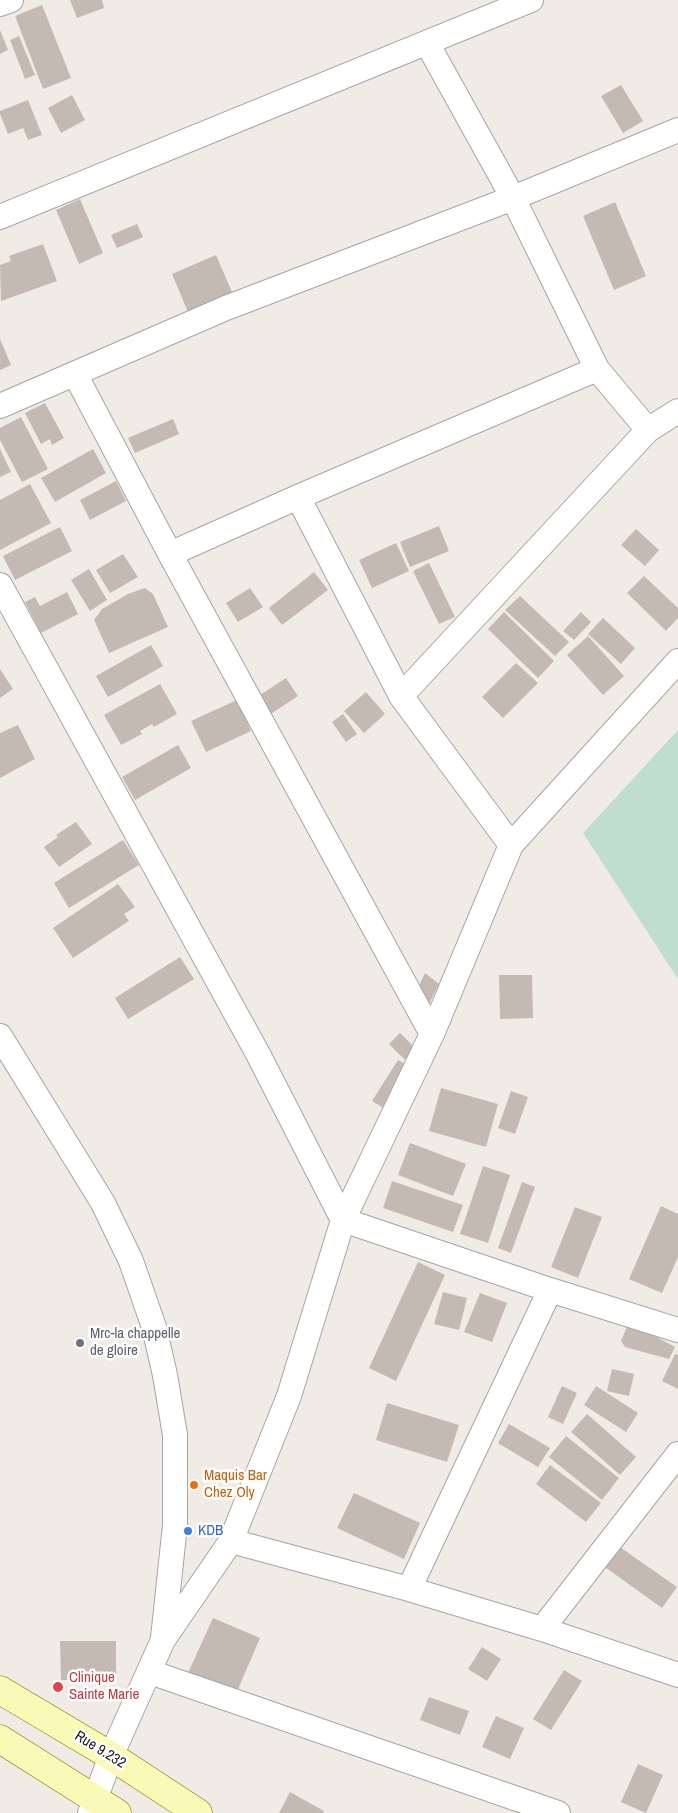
<!DOCTYPE html>
<style>
body{margin:0}
canvas{display:block;background:#f0ebe4}
</style>
<canvas width="678" height="1813"></canvas>
<script>
const context = document.querySelector('canvas').getContext('2d');
context.lineJoin = 'round';
function paint(path, color) { context.fillStyle = color; context.fill(path, 'evenodd'); }
const shape = rows => new Path2D(rows.map(r => 'M' + r).join(''));
function strokePath(path, color, width, dash) { context.strokeStyle = color; context.lineWidth = width; context.lineCap = dash ? 'butt' : 'round'; context.setLineDash(dash || []); context.stroke(path); }
function drawText(font, color, halo, rows, align = 'center') {
  context.font = font + ' "Archivo Narrow",sans-serif'; context.lineWidth = 5; context.setLineDash([]); context.textBaseline = 'middle'; context.strokeStyle = halo; context.fillStyle = color; for (const [text, x, y, turn = 0] of rows) {
    context.save(); context.translate(x, y); context.rotate((+turn || 0) * Math.PI / 180); context.textAlign = isNaN(turn) ? turn : align; if (halo) context.strokeText(text, 0, 0); context.fillText(text, 0, 0); context.restore();
  }
}
paint(shape([
 [678,730,678,979,583,833]
]), '#c0dece');
paint(shape([
 [70,0,102,0,104,8,77,18],
 [42,5,71,78,43,89,15,16],
 [0,30,8,50,0,54],
 [19,36,35,75,25,79,10,40],
 [621,85,643,121,623,133,601,96],
 [72,95,85,120,61,133,48,108],
 [28,100,42,135,28,140,23,128,8,134,0,114,0,111],
 [80,199,103,253,79,264,56,210],
 [615,202,646,276,614,290,583,216],
 [137,224,143,237,117,248,111,235],
 [43,244,57,281,1,301,0,265,11,261,9,256],
 [216,255,235,299,188,312,172,274],
 [0,339,11,365,0,370],
 [45,403,64,438,52,445,50,439,41,444,25,413],
 [21,417,48,469,22,482,0,440,0,428],
 [173,419,179,434,135,453,128,438],
 [0,449,11,472,0,477],
 [93,449,106,473,55,502,41,478],
 [116,481,126,501,90,520,80,500],
 [30,484,51,523,0,550,0,500],
 [439,526,449,551,410,567,400,542],
 [60,527,72,551,15,580,3,556],
 [636,529,659,550,645,566,621,545],
 [396,543,409,571,372,588,359,560],
 [123,554,138,577,110,593,96,570],
 [429,563,455,617,439,624,413,571],
 [89,569,107,600,90,611,71,580],
 [314,572,328,590,282,625,269,608],
 [644,576,678,608,678,618,666,631,627,593],
 [145,588,153,594,168,627,109,653,94,620,102,609,128,594],
 [250,588,263,607,238,622,226,603],
 [67,592,78,614,41,633,25,602,35,597,40,606],
 [520,596,569,642,555,656,505,610],
 [504,612,554,661,538,678,488,629],
 [581,612,591,622,574,640,563,631],
 [603,618,635,648,621,664,588,634],
 [588,636,624,676,603,695,567,655],
 [151,645,163,666,108,697,96,676],
 [516,663,538,683,503,718,482,697],
 [0,669,13,689,0,698],
 [286,678,298,696,269,715,257,697],
 [160,684,177,714,154,727,152,724,140,731,142,734,121,745,104,715],
 [366,692,385,714,364,733,344,711],
 [237,700,251,731,206,752,191,721],
 [343,714,357,734,346,742,332,722],
 [18,725,35,759,0,778,0,733],
 [178,745,191,768,135,800,122,777],
 [76,822,92,844,59,867,44,847,58,837,56,835],
 [123,840,139,865,69,908,54,883],
 [118,884,135,907,124,914,129,921,73,958,53,928],
 [180,957,194,979,128,1019,115,998],
 [425,973,439,984,428,1006,417,990],
 [499,975,532,975,533,1018,500,1019],
 [400,1033,416,1049,405,1060,389,1044],
 [398,1060,413,1068,387,1110,372,1101],
 [441,1088,498,1104,486,1147,429,1131],
 [511,1091,528,1097,515,1134,498,1128],
 [410,1143,466,1164,453,1196,398,1175],
 [483,1166,510,1175,488,1243,460,1234],
 [392,1181,463,1205,453,1232,383,1208],
 [522,1182,535,1187,511,1253,498,1248],
 [661,1206,678,1214,678,1257,662,1293,629,1279],
 [575,1207,602,1217,578,1278,551,1267],
 [418,1262,445,1275,396,1381,369,1368],
 [443,1292,467,1298,459,1330,434,1324],
 [480,1293,507,1303,492,1342,464,1332],
 [629,1322,675,1347,669,1359,625,1347,621,1341],
 [675,1354,678,1355,678,1389,662,1381],
 [612,1369,634,1374,629,1396,607,1391],
 [562,1386,577,1393,563,1424,548,1417],
 [596,1386,638,1413,626,1432,584,1405],
 [387,1403,459,1425,447,1462,376,1440],
 [587,1414,636,1457,620,1475,571,1432],
 [509,1424,550,1448,538,1467,498,1443],
 [566,1436,619,1478,602,1500,549,1457],
 [550,1465,601,1503,586,1522,536,1484],
 [354,1493,420,1523,404,1559,337,1528],
 [617,1545,677,1587,662,1608,602,1565],
 [213,1618,260,1638,236,1694,188,1673],
 [60,1641,116,1641,116,1680,61,1680],
 [482,1647,501,1659,487,1681,468,1669],
 [564,1670,582,1681,551,1730,533,1719],
 [429,1697,469,1711,460,1735,420,1720],
 [496,1716,524,1728,510,1759,482,1747],
 [638,1764,663,1775,646,1813,621,1802],
 [290,1792,324,1811,323,1813,279,1813]
]), '#c4bab3');
const street = shape([
 [0,4,11,0],
 [427,43,513,198,597,369,648,430],
 [0,217,531,0],
 [75,374,170,554,432,1034],
 [0,406,226,308,513,198,678,130],
 [298,497,401,696,511,845],
 [170,554,298,497,597,369],
 [0,585,258,1054,343,1220,550,1290,678,1330],
 [401,696,648,430,678,411],
 [0,1036,103,1203,131,1261,154,1327,165,1375,175,1435,175,1525,163,1638],
 [231,1541,409,1589,542,1629,678,1675],
 [409,1589,550,1290],
 [542,1629,678,1454],
 [150,1672,558,1813],
 [90,1813,111,1756,163,1640,231,1541,289,1396,343,1220,432,1034,511,845,678,661]
]);
const secondary = shape([
 [0,1690,111,1756,198,1813],
 [0,1739,117,1813]
]);
strokePath(street, '#a5a5a5', 26);
strokePath(secondary, '#767902', 29);
strokePath(street, '#fff', 24);
strokePath(secondary, '#fbf9b6', 28);
for (const [x, y, r, color] of [
 [80,1343,5,"#6b7280"],
 [194,1485,5,"#e8710a"],
 [188,1531,5,"#3f7fe0"],
 [58,1687,6,"#e0444e"]
]) { const dot = new Path2D(); dot.arc(x, y, r, 0, 2 * Math.PI); context.fillStyle = color; context.fill(dot); strokePath(dot, '#fff', 2); }
drawText('15px', '#5b616d', '#fff', [
 ["Mrc-la chappelle",90,1334],
 ["de gloire",90,1351]
], 'left');
drawText('15px', '#c56008', '#fff', [
 ["Maquis Bar",204,1476],
 ["Chez Oly",204,1493]
], 'left');
drawText('15px', '#366cbe', '#fff', [
 ["KDB",198,1531]
], 'left');
drawText('15px', '#be3a42', '#fff', [
 ["Clinique",69,1678],
 ["Sainte Marie",69,1695]
], 'left');
drawText('15px', '#1e1e1e', '#fff', [
 ["Rue 9.232",100,1750,32]
]);
</script>
